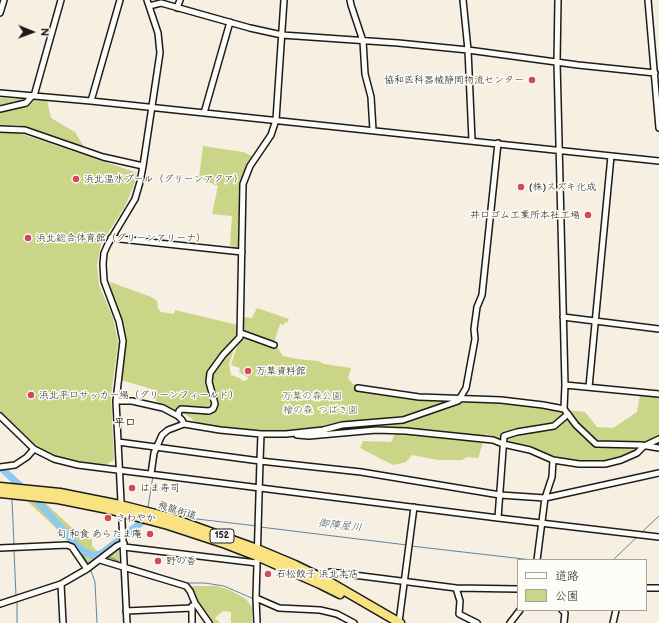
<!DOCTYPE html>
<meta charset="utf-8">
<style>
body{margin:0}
#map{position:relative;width:659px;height:623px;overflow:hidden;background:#f6efe2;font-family:"Balsamiq Sans","Klee One",sans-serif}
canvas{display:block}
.legend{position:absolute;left:517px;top:559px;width:130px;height:52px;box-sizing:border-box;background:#fdfcf7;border:1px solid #a3a29f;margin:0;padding:5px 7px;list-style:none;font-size:12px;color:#1c1c1c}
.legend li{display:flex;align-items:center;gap:8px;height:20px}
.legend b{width:20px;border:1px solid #a3a29f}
.north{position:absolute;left:12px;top:12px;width:40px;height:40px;-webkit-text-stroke:3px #fdfcf7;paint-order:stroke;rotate:91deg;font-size:11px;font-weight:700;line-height:16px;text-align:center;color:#1c1c1c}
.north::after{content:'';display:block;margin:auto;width:14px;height:18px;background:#1c1c1c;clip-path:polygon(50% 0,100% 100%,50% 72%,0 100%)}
</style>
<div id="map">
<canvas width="659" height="623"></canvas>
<ul class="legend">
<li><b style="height:5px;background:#fdfcf7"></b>道路</li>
<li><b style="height:11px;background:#cad588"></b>公園</li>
</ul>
<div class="north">N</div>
</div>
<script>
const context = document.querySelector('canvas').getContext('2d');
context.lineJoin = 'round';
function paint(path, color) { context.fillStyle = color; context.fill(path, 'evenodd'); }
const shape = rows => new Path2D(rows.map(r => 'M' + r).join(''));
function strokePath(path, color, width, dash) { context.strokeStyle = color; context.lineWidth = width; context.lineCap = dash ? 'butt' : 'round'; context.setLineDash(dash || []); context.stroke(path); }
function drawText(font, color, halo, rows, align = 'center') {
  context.font = font + ' "Balsamiq Sans","Klee One",sans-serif'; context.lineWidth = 3; context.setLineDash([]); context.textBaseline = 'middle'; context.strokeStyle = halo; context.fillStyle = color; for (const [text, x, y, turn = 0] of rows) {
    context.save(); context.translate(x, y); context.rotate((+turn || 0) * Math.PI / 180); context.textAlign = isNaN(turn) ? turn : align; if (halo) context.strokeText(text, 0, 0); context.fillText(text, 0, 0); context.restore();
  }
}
paint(shape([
 [0,98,47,100,51,118,75,132,84,147,18,125,0,125],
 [0,132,22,134,135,172,137,176,132,190,124,208,101,244,97,265,99,285,113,318,118,343,111,395,114,460,105,465,58,458,41,450,0,411],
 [203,146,243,152,252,156,242,180,238,249,230,245,232,216,212,214,218,186,199,178],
 [110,282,151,297,157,301,158,308,161,312,174,314,175,310,238,325,238,337,229,364,231,375,239,378,242,380,245,381,249,378,239,372,240,368,231,365,239,340,244,334,244,317,252,318,257,308,289,319,287,323,285,322,284,325,280,324,274,342,283,356,297,359,318,361,324,364,351,368,348,378,353,384,359,386,359,389,585,412,597,427,613,428,637,412,640,394,659,396,659,442,651,441,636,451,619,459,605,462,578,463,554,456,525,446,486,434,478,458,467,457,462,460,438,460,412,455,406,462,393,465,360,448,363,441,391,442,395,434,390,430,308,435,234,430,200,425,185,414,173,412,156,401,155,390,121,380,126,336,112,298],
 [27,499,43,501,83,538,92,539,92,546,98,552,118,546,120,565,100,560,87,563,55,527,26,500],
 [192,586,217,586,230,590,246,599,252,607,252,623,231,623,231,612,223,611,215,618,220,623,211,623,199,606]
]), '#cad588');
strokePath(shape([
 [154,473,158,450],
 [153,476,148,507,188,518,257,526],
 [14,484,15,480],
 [12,500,14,544],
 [260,527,407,545],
 [643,531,659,516],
 [411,546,532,560],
 [80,549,89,566],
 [14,550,16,596],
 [108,556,118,561],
 [613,560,636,538],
 [130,565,186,583,205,583,224,586,254,599],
 [90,568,95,582,97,623],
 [17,602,17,623],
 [330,615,348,623]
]), '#61849b', 1);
strokePath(shape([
 [0,467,40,504,80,549,91,555,94,556,102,553,142,522]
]), '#8fc9ef', 7);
const minor = shape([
 [350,0,351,5,363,41,365,74,371,97,373,130],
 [463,0,468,50,472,140],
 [558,0,557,62,565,385,564,409,576,425,596,444,641,445,659,448],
 [648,0,659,128],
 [149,6,161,3,250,28,282,35,398,43,468,50,578,65,655,73],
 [177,8,180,0],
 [0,13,4,0],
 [0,93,91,101,659,161],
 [34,96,61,0],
 [91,101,120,0],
 [0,109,26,103,32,96],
 [204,113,230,22],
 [0,129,25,130,103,157,143,166,160,53,158,33,147,0],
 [111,238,242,252],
 [563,317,659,329],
 [241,333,274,345],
 [565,385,659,394],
 [589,387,611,156],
 [358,388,419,397,501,400,543,405,564,409],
 [116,401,132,401,163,408,178,416],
 [0,416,34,449,54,459,78,465,498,518,659,537],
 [261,434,286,434,323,430,342,425,403,420,458,401,460,398,466,388,475,339,474,329,477,307,482,295,498,143],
 [297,435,309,436,376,430,406,431,493,440,503,444,530,450,553,460,579,464,605,464,621,460,637,453,644,446,659,439],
 [118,442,260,461,261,434,220,430,184,424,182,420,178,416,179,411,181,409,209,411,213,409,215,404,209,382,210,373,223,355,240,337,243,184,250,166,271,135,276,120,284,0],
 [0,467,15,465,27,457,34,449],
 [151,474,154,453,162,435,168,430,184,424],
 [498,518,504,436,517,432,554,426,568,414],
 [124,547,257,563],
 [0,548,67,545,72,547,87,569],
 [100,560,186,586,190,591,195,603,209,623],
 [537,560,545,498,659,473],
 [326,580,330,572,456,588,518,589],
 [61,584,63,623],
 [456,588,460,601,459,614,477,623],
 [646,588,659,588],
 [256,598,279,608,320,610,337,614,354,623],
 [0,604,61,584,87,569,117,546,124,543],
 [192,606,192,623],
 [562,610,565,613,564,623],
 [126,611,192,608],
 [399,622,414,507],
 [127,623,116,401,123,341,119,321,104,281,103,264,104,253,108,244,135,199,140,182,143,166],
 [257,623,256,598,260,461,361,472,500,495,545,498,552,477,553,460],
 [510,623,520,610],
 [613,623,616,610]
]);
const highway = shape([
 [0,487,60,493,120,505,171,518,257,549,295,565,326,580,400,623],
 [0,493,58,499,108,509,168,525,226,544,257,556,320,584,340,594]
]);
strokePath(minor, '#1c1c1c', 8);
strokePath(highway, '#1c1c1c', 11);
strokePath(minor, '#fdfcf7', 5);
strokePath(highway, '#f8e281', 8);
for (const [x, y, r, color] of [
 [532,80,4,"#d1495b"],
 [76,179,4,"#d1495b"],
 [521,187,4,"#d1495b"],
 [588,215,4,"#d1495b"],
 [28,238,4,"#d1495b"],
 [248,371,4,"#d1495b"],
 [31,395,4,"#d1495b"],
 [132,488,4,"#d1495b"],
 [108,518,4,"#d1495b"],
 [150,534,4,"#d1495b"],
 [158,561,4,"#d1495b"],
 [268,574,4,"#d1495b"]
]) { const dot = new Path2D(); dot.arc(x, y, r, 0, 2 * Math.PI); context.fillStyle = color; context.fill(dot); strokePath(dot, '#fdfcf7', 1.5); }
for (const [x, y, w] of [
 [222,536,24]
]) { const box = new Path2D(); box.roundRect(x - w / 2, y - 7, w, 14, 3); context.fillStyle = '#fdfcf7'; context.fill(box); strokePath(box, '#1c1c1c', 1); }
drawText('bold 9px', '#1c1c1c', null, [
 ["152",222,536]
]);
drawText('10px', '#1c1c1c', '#fdfcf7', [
 ["協和医科器械静岡物流センター",524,80,"right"],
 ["浜北温水プール（グリーンアクア）",84,179],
 ["(株)スズキ化成",529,187],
 ["井口ゴム工業所本社工場",580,215,"right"],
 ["浜北総合体育館（グリーンアリーナ）",36,238],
 ["万葉資料館",256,371],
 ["浜北平口サッカー場（グリーンフィールド）",39,395],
 ["はま寿司",140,488],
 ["さわやか",116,518],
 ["旬 和食 あらたま庵",142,534,"right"],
 ["野の香",166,561],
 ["石松餃子 浜北本店",276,574]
], 'left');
drawText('10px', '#595d42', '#fdfcf7', [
 ["万葉の森公園",312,396],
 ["檜の森",298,410],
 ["つばき園",338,410]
]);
drawText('10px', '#1c1c1c', '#fdfcf7', [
 ["飛龍街道",177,511,17]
]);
drawText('bold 11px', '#1c1c1c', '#fdfcf7', [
 ["平口",125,423]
]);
drawText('italic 11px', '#445966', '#fdfcf7', [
 ["御陣屋川",340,526,7]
]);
</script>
